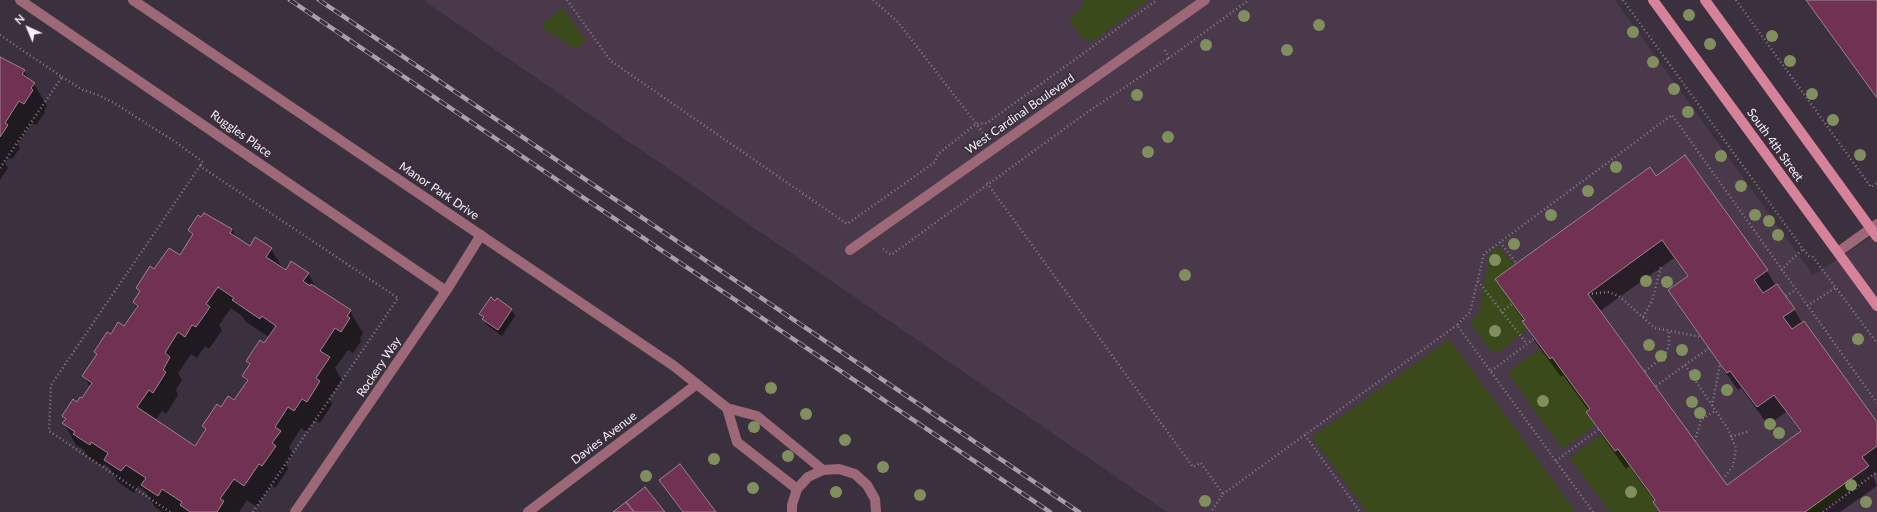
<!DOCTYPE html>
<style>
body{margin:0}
#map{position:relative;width:1877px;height:512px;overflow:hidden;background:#3b303d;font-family:Lato,sans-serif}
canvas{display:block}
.north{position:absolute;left:8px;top:8px;width:40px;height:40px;-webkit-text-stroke:3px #3b303d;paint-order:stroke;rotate:316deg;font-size:11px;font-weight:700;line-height:16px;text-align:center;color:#f8f1f9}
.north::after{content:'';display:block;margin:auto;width:14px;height:18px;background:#f8f1f9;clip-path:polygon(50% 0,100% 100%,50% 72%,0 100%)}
</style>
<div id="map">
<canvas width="1877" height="512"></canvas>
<div class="north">N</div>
</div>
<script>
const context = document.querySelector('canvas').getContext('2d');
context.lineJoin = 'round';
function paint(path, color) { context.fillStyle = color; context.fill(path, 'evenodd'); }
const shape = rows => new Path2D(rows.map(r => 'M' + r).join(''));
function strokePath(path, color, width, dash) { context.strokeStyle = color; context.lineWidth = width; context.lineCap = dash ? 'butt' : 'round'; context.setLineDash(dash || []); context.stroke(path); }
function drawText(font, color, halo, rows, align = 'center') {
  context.font = font + ' Lato,sans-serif'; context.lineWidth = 4; context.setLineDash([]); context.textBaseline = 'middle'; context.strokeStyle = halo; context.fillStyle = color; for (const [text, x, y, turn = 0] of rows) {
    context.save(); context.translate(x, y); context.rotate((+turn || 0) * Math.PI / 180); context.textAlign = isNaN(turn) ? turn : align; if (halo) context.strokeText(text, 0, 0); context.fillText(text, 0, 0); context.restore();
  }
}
paint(shape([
 [423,0,1615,0,1813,275,1877,233,1877,512,1167,512]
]), '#49394b');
paint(shape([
 [1084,0,1147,0,1147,1,1093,41,1082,39,1069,18,1079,11],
 [563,8,586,41,576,49,544,29,542,26,544,22],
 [1499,246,1514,266,1525,320,1522,322,1528,329,1499,352,1495,352,1490,350,1469,322,1479,314,1489,254],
 [1450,339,1453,344,1576,512,1367,512,1312,437],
 [1542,348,1549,359,1552,357,1590,409,1596,425,1562,449,1510,376,1510,371,1513,368],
 [1602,433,1615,451,1618,449,1655,500,1653,502,1658,509,1654,512,1610,512,1570,458],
 [1854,477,1858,482,1817,512,1805,512]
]), '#3b4a1a');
paint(shape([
 [1806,0,1877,0,1877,98],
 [0,58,24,71,30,80,34,84,47,106,44,110,45,112,36,125,32,123,18,144,20,148,12,159,9,158,5,163,8,168,0,180],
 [1684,157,1767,271,1776,286,1777,285,1794,309,1803,324,1877,423,1877,472,1873,475,1877,486,1840,512,1660,512,1655,502,1629,466,1626,469,1598,430,1588,412,1589,411,1563,375,1561,377,1534,340,1524,321,1497,280,1656,177],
 [1674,258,1688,277,1670,290,1680,308,1738,390,1741,388,1768,425,1786,412,1801,433,1727,486,1600,311],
 [232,229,237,239,250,247,271,249,283,269,286,272,308,273,316,288,350,311,363,333,360,338,361,341,353,353,348,350,335,368,342,380,329,399,332,404,320,423,315,420,307,432,301,428,289,447,293,454,286,464,288,469,275,488,272,485,257,507,247,500,239,512,162,512,155,507,145,491,138,486,134,493,118,482,109,467,104,464,102,466,87,456,84,450,76,445,64,423,65,421,63,416,82,399,90,387,84,376,97,356,95,352,111,336,125,328,137,309,134,302,140,293,137,288,155,270,180,257,193,237,189,230],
 [231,308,242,316,246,322,269,337,247,361,250,366,243,376,247,382,234,401,222,408,203,426,206,431,195,447,155,421,162,411,166,414,178,395,176,390,182,380,178,373,191,354,197,358,205,346,209,349,222,330,219,325],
 [497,299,512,310,515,316,502,336,487,325,480,314],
 [660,481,715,512,682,512]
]), '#0007');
const building = shape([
 [1806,0,1877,0,1877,98,1806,0],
 [0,57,25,70,22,74,35,83,31,88,33,90,24,104,19,101,5,123,8,125,0,137,0,57],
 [1685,155,1768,270,1754,280,1763,293,1777,284,1795,309,1783,317,1792,329,1804,321,1877,422,1877,446,1862,457,1869,466,1805,512,1660,512,1653,502,1655,500,1618,449,1615,451,1586,412,1590,409,1552,357,1550,359,1522,321,1525,320,1495,279,1650,167,1656,176,1685,155],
 [1662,240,1688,276,1668,290,1720,364,1727,373,1730,371,1757,407,1774,395,1801,431,1727,485,1588,294,1662,240],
 [204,213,232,229,230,233,250,246,255,237,272,248,266,257,286,270,291,261,309,273,303,281,310,286,311,284,351,310,347,316,350,318,341,332,335,328,320,351,330,357,316,378,320,381,307,402,302,399,294,411,288,407,275,427,281,431,272,443,276,446,262,466,259,464,244,486,234,479,220,499,224,501,217,512,190,512,180,505,182,502,162,489,158,496,141,485,146,478,126,465,121,471,104,460,108,453,91,442,90,445,73,434,75,432,62,423,66,419,62,416,73,399,77,402,80,397,82,398,92,383,82,376,97,354,94,352,107,332,111,334,118,322,124,326,138,306,133,302,140,291,136,288,150,266,154,269,169,248,180,255,193,234,188,230,198,215,201,217,204,213],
 [218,287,234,298,232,300,260,319,262,316,276,326,264,343,260,340,246,361,250,364,242,376,248,380,234,400,228,396,221,407,217,404,202,426,206,429,195,446,137,407,149,390,153,393,166,372,163,370,170,357,165,353,178,332,185,337,192,325,196,327,210,307,206,304,218,287],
 [491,297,495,301,497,298,512,309,498,330,482,319,484,317,479,314,491,297],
 [680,464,716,512,683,512,659,480,680,464],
 [645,487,665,512,634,512,626,502,645,487],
 [626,502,634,512,613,512,626,502]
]);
paint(building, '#713152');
strokePath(building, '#99858d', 1);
strokePath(shape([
 [567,0,611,61,847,224,935,162,938,154,976,124,987,123,1157,0],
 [873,0,898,22,984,134],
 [1623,0,1803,249,1809,256,1813,257,1877,343],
 [1736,0,1871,187,1877,183],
 [0,35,62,77,0,168],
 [1165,50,1169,58,1249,0],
 [62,77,83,90,98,95,114,103,174,141,203,162,200,166],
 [987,183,1193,467,1201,463,1223,494,1211,512],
 [1500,242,1517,264],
 [883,249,891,255,1086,113,1169,58],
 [1781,270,1803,249],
 [1478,281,1527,344],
 [1588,294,1608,292,1619,296,1655,328,1701,337],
 [1786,296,1796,290],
 [1807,306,1835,288],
 [1501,312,1513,303],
 [1643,317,1652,301,1661,267],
 [1685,365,1728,429,1736,448,1733,466,1723,479],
 [1491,371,1535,338],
 [1645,371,1661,359,1666,352,1669,346,1669,332],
 [1656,386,1709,348],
 [1712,406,1720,364],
 [1305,435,1360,512],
 [1731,437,1749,431],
 [1695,441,1701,420,1715,411],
 [1556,461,1599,429],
 [1223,494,1457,325],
 [170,512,49,431,51,385,200,166,398,298,253,512],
 [1593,512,1457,325,1470,312,1484,254,1672,115,1877,403],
 [1823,512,1877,472]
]), '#877e89', 2.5, [1, 3]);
strokePath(shape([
 [20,0,446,291],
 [295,512,446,291,481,235]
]), '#9d6877', 10);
strokePath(shape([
 [133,0,674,366,727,408],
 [850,250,1205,0],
 [1838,252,1877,224],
 [797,489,737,442,727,408,757,416,823,470],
 [528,512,697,384],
 [792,512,792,505,797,489,808,477,823,470,839,469,855,474,867,485,875,499,876,512]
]), '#9d6877', 10);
strokePath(shape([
 [1653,0,1877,306],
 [1705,0,1877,237]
]), '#d7829b', 10);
const rail = shape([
 [290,0,1050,512],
 [319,0,1079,512]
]);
strokePath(rail, '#a79fa9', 4.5);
strokePath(rail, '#3b303d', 3, [9]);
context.fillStyle = '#818f5f';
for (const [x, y] of [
 [1689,15],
 [1244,16],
 [1319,25],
 [1633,32],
 [1772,36],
 [1710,44],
 [1206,45],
 [1287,50],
 [1790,61],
 [1653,62],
 [1674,89],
 [1812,94],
 [1137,95],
 [1688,112],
 [1833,120],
 [1168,137],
 [1148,152],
 [1860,155],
 [1721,156],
 [1616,167],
 [1741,186],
 [1588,191],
 [1551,215],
 [1755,215],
 [1769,221],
 [1778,235],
 [1514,244],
 [1495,260],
 [1185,275],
 [1646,281],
 [1667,282],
 [1495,331],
 [1858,339],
 [1649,345],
 [1682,350],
 [1661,356],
 [1695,375],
 [771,388],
 [1727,390],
 [1543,401],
 [1692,402],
 [1700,413],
 [806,414],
 [1770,424],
 [754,427],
 [1779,433],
 [845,440],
 [788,456],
 [714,459],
 [883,467],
 [646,476],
 [1851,485],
 [753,488],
 [836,492],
 [1631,492],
 [920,495],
 [1205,501],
 [1866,502]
]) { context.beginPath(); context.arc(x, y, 6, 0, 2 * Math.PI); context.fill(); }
drawText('12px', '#f8f1f9', '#3b303d', [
 ["West Cardinal Boulevard",1020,114,-35],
 ["Ruggles Place",241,134,35],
 ["South 4th Street",1775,145,54],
 ["Manor Park Drive",439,191,34],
 ["Rockery Way",379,367,-56],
 ["Davies Avenue",604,438,-37]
]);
</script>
